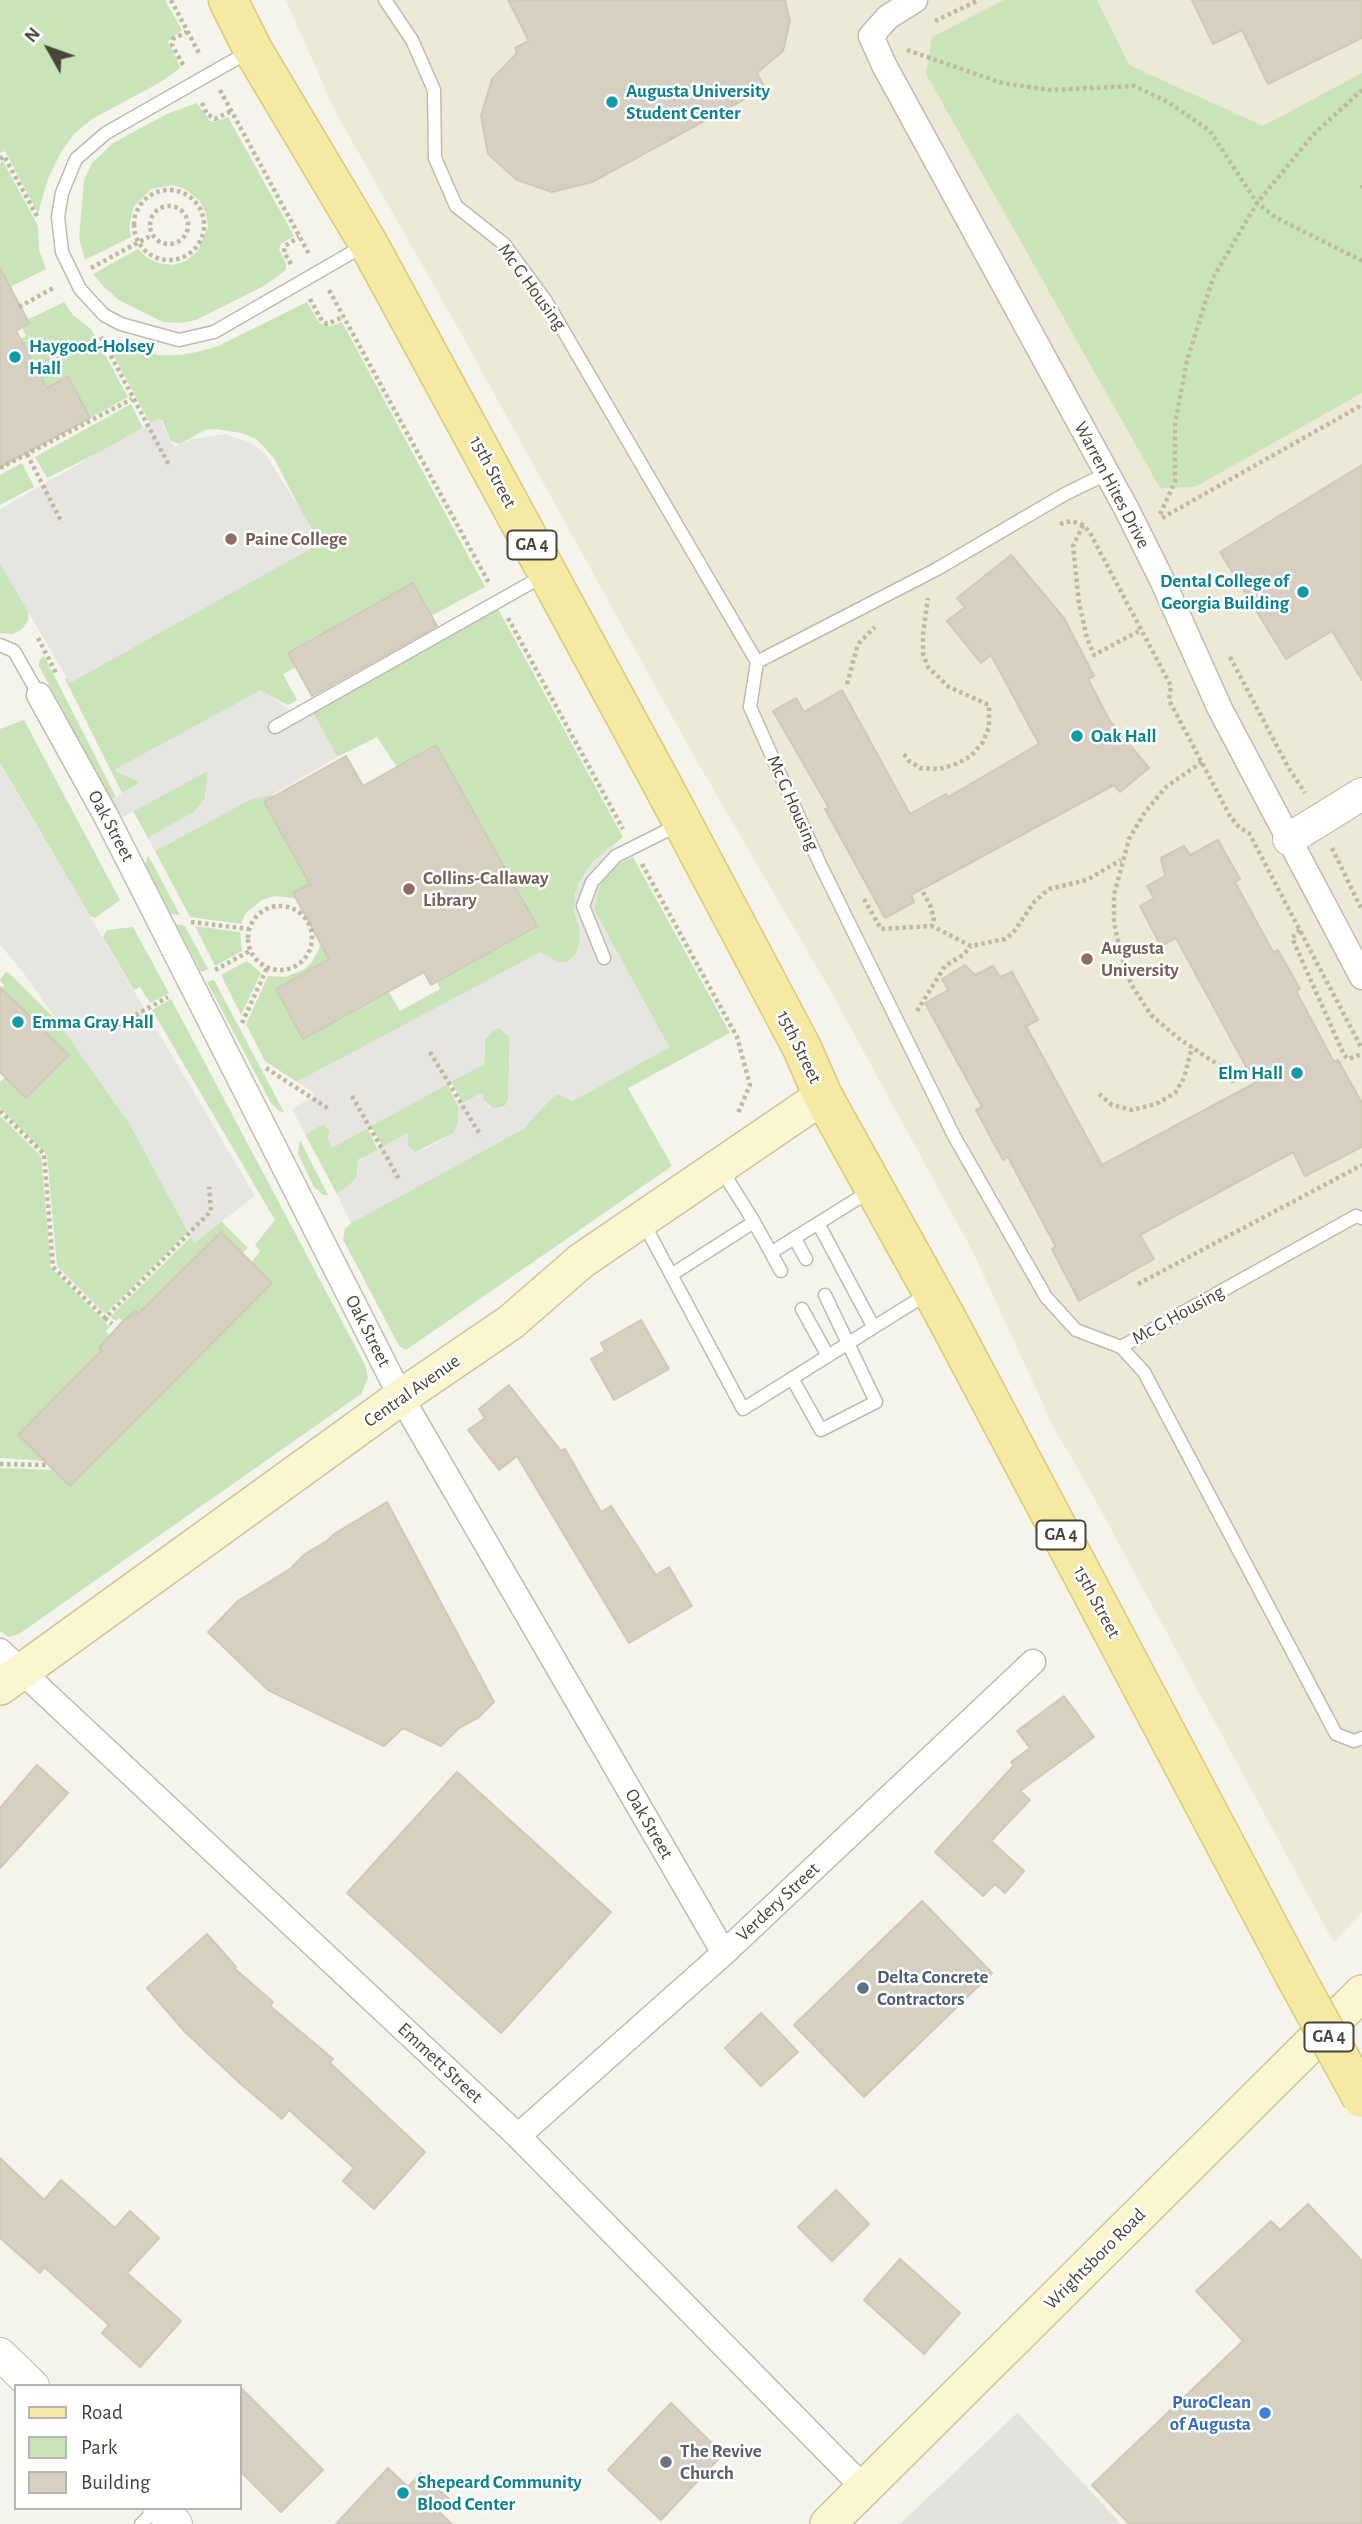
<!DOCTYPE html>
<style>
body{margin:0}
#map{position:relative;width:1362px;height:2524px;overflow:hidden;background:#f4f3ec;font-family:"Alegreya Sans",sans-serif}
canvas{display:block}
.legend{position:absolute;left:14px;top:2384px;width:228px;height:126px;box-sizing:border-box;background:#fff;border:2px solid #b6b5b0;margin:0;padding:9px 12px;list-style:none;font-size:21px;color:#48453a}
.legend li{display:flex;align-items:center;gap:14px;height:35px}
.legend b{width:35px;border:2px solid #b6b5b0}
.north{position:absolute;left:14px;top:14px;width:70px;height:70px;-webkit-text-stroke:5px #fff;paint-order:stroke;rotate:310deg;font-size:19px;font-weight:700;line-height:28px;text-align:center;color:#48453a}
.north::after{content:'';display:block;margin:auto;width:24px;height:32px;background:#48453a;clip-path:polygon(50% 0,100% 100%,50% 72%,0 100%)}
</style>
<div id="map">
<canvas width="1362" height="2524"></canvas>
<ul class="legend">
<li><b style="height:9px;background:#f5eaa4"></b>Road</li>
<li><b style="height:19px;background:#cae4b9"></b>Park</li>
<li><b style="height:19px;background:#d5d0c2"></b>Building</li>
</ul>
<div class="north">N</div>
</div>
<script>
const context = document.querySelector('canvas').getContext('2d');
context.lineJoin = 'round';
function paint(path, color) { context.fillStyle = color; context.fill(path, 'evenodd'); }
const shape = rows => new Path2D(rows.map(r => 'M' + r).join(''));
function strokePath(path, color, width, dash) { context.strokeStyle = color; context.lineWidth = width; context.lineCap = dash ? 'butt' : 'round'; context.setLineDash(dash || []); context.stroke(path); }
function drawText(font, color, halo, rows, align = 'center') {
  context.font = font + ' "Alegreya Sans",sans-serif'; context.lineWidth = 5; context.setLineDash([]); context.textBaseline = 'middle'; context.strokeStyle = halo; context.fillStyle = color; for (const [text, x, y, turn = 0] of rows) {
    context.save(); context.translate(x, y); context.rotate((+turn || 0) * Math.PI / 180); context.textAlign = isNaN(turn) ? turn : align; if (halo) context.strokeText(text, 0, 0); context.fillText(text, 0, 0); context.restore();
  }
}
paint(shape([
 [1018,2413,1121,2524,900,2524,1017,2413]
]), '#e4e2dd');
paint(shape([
 [286,0,1362,0,1362,1912,1334,1943,1084,1479,1055,1430,974,1254,829,988,690,749,458,328,335,111]
]), '#ece9d7');
paint(shape([
 [0,0,165,0,182,30,168,41,180,67,178,70,159,83,92,119,74,134,61,152,48,179,38,213,5,151,0,153],
 [1004,0,1097,0,1129,65,1263,126,1362,73,1362,393,1195,487,1160,488,926,74,932,37],
 [197,103,210,121,215,122,228,117,294,236,281,244,279,249,286,264,286,270,264,286,196,320,181,323,163,322,119,300,104,287,93,274,138,249,146,257,158,263,172,265,186,261,198,251,208,226,206,213,199,200,185,189,173,185,151,189,134,206,129,227,131,237,85,260,79,238,84,180,92,163,113,143,167,114],
 [3,161,38,226,39,250,46,269,10,287,0,289,0,163],
 [64,302,73,315,91,329,128,397,90,418,68,376,47,388,20,339,26,336,22,328,29,323,27,320],
 [307,302,319,323,329,327,342,322,485,587,431,616,413,583,289,653,296,667,283,674,297,700,288,705,261,691,115,771,141,782,122,793,65,679,317,542,274,458,256,439,242,433,215,429,205,430,180,444,171,441,162,420,151,425,105,339,116,345,159,355,180,355,202,351,218,346],
 [131,404,144,430,47,478,35,457],
 [22,463,34,487,0,505,0,475],
 [0,555,29,608,28,621,22,629,13,634,0,633],
 [498,609,623,837,592,863,578,884,574,910,580,930,580,948,575,955,567,962,559,963,540,953,297,1082,265,1061,246,1024,268,976,285,977,305,969,312,962,321,945,325,952,339,944,344,951,276,989,303,1039,389,992,400,1011,440,989,437,981,536,926,436,745,397,767,377,737,337,757,313,713],
 [44,656,116,797,111,800,39,666,39,661],
 [24,720,120,900,95,918,90,916,0,763,0,729],
 [208,770,205,799,194,812,148,838,133,811],
 [270,794,274,796,265,802,310,884,293,893,295,898,274,896,262,900,245,914,241,924,190,917,155,851,249,800],
 [148,855,180,915,171,914,145,865],
 [633,857,730,1033,628,1088,672,1166,406,1350,399,1346,343,1239,345,1229,351,1223,523,1129,550,1099,557,1094,573,1101,669,1047,594,910,596,893,604,878,614,866],
 [176,924,185,926,208,969,201,972],
 [195,926,240,932,242,951,215,966],
 [133,927,169,993,150,1003,140,987,134,990,103,937,107,930],
 [247,961,261,973,241,1015,221,975],
 [6,972,9,973,59,1023,131,1126,188,1232,105,1314,57,1266,47,1155,0,1108,0,1082,5,1077,27,1098,69,1055,1,989,4,985,0,980],
 [214,980,284,1112,279,1111,271,1103,207,982],
 [171,999,365,1365,368,1378,361,1394,19,1634,9,1637,0,1631,0,1468,55,1470,70,1486,251,1263,260,1251,255,1245,275,1220,152,1010],
 [500,1028,510,1037,508,1100,505,1106,494,1109,484,1101,482,1093,463,1103,451,1081,484,1064,485,1039,494,1030],
 [447,1083,458,1106,458,1123,454,1133,415,1152,408,1146,408,1133,383,1147,371,1126],
 [0,1116,41,1156,51,1268,110,1327,106,1331,110,1336,100,1348,102,1350,44,1461,0,1458],
 [323,1124,330,1131,328,1139,332,1147,367,1128,378,1150,358,1160,357,1175,354,1181,337,1194,305,1134],
 [300,1140,328,1195,323,1195,314,1187,298,1154],
 [214,1214,248,1248,242,1253,221,1232,138,1314,135,1312,124,1322,119,1318,116,1321,110,1317]
]), '#cae4b9');
paint(shape([
 [159,418,174,447,193,439,226,434,251,443,266,455,321,543,70,683,0,564,0,509],
 [261,690,290,710,296,720,313,713,337,757,272,795,249,800,155,851,148,838,194,812,205,799,208,771,121,818,111,800,140,782,114,770],
 [0,764,255,1196,194,1243,131,1126,23,972,0,945],
 [611,845,620,863,614,866,599,886,594,910,669,1047,573,1101,557,1094,550,1100,523,1129,351,1223,337,1194,354,1181,357,1175,358,1161,408,1133,408,1146,411,1150,415,1152,427,1148,454,1133,458,1123,458,1106,483,1093,484,1101,489,1107,499,1109,505,1106,508,1100,510,1037,504,1030,500,1028,494,1030,485,1039,484,1064,332,1148,328,1139,330,1131,326,1126,323,1124,305,1134,292,1109,315,1096,312,1091,297,1082,540,952,559,963,567,962,575,955,581,938,574,910,575,892,587,869]
]), '#e6e5e2');
const building = shape([
 [508,0,785,0,790,21,783,51,757,73,765,88,592,182,552,192,517,180,488,154,481,116,492,79,517,53,515,48,529,41,508,0],
 [1192,0,1362,0,1362,38,1268,84,1242,30,1213,44,1192,0],
 [0,268,29,323,16,331,47,388,68,376,90,418,0,467,0,268],
 [1362,465,1362,680,1332,631,1286,659,1220,552,1362,465],
 [1011,555,1064,618,1094,676,1088,679,1110,721,1149,768,1120,792,1114,785,911,895,914,902,885,918,825,809,829,808,773,711,796,698,804,712,842,690,910,814,946,794,948,797,1039,744,991,655,981,663,947,621,965,607,957,598,1011,555],
 [413,583,437,626,312,696,288,653,413,583],
 [436,745,537,926,431,985,424,972,303,1039,276,989,329,959,293,893,310,884,264,802,346,756,363,786,436,745],
 [1218,840,1240,879,1235,882,1273,952,1278,950,1300,989,1296,991,1334,1062,1338,1060,1362,1103,1362,1147,1305,1176,1293,1152,1140,1235,1154,1259,1079,1301,1052,1249,1056,1247,1008,1157,1003,1160,976,1110,982,1107,925,1003,948,990,942,979,965,965,975,975,993,966,1000,977,1012,972,1038,1020,1026,1026,1102,1165,1255,1083,1176,938,1161,946,1140,906,1154,898,1147,886,1165,876,1161,858,1184,846,1190,855,1218,840],
 [0,987,69,1055,26,1098,0,1072,0,987],
 [221,1232,272,1283,70,1486,18,1435,102,1350,99,1348,123,1321,136,1311,138,1314,221,1232],
 [641,1320,669,1369,614,1400,591,1359,605,1351,601,1343,641,1320],
 [509,1385,561,1451,565,1449,601,1512,611,1506,656,1575,669,1567,692,1606,629,1643,517,1456,499,1470,468,1430,485,1418,479,1409,509,1385],
 [387,1502,494,1702,479,1717,459,1728,441,1746,403,1728,384,1746,268,1690,208,1632,238,1601,290,1569,305,1554,327,1541,334,1534,387,1502],
 [1064,1696,1094,1737,1020,1791,1030,1800,991,1841,1024,1871,1005,1893,995,1884,983,1896,935,1852,1014,1765,1011,1762,1030,1748,1017,1731,1064,1696],
 [37,1765,68,1793,0,1868,0,1808,37,1765],
 [457,1772,611,1912,501,2033,347,1893,457,1772],
 [922,1901,992,1973,864,2097,794,2025,922,1901],
 [207,1934,236,1967,234,1968,273,2002,270,2006,333,2059,330,2063,425,2152,374,2209,343,2181,354,2168,289,2110,282,2119,242,2085,185,2032,147,1988,207,1934],
 [761,2013,798,2052,761,2086,725,2048,761,2013],
 [0,2158,44,2200,61,2180,115,2228,130,2211,159,2238,127,2273,181,2321,140,2367,102,2333,109,2325,44,2267,40,2273,0,2238,0,2158],
 [836,2190,869,2224,832,2261,798,2227,836,2190],
 [1308,2204,1362,2261,1362,2524,1129,2524,1092,2485,1243,2341,1196,2291,1271,2221,1280,2230,1308,2204],
 [900,2259,960,2313,924,2354,864,2300,900,2259],
 [240,2387,323,2470,281,2512,240,2471,240,2387],
 [671,2403,723,2454,661,2520,608,2470,671,2403],
 [388,2468,408,2487,421,2473,449,2499,438,2511,452,2524,336,2524,388,2468]
]);
paint(building, '#d5d0c2');
strokePath(building, '#cfc9b6', 2);
const service = shape([
 [385,0,412,40,434,90,435,158,456,206,504,244,546,301,757,662,750,707,819,862,954,1136,1046,1297,1076,1330,1121,1347,1356,1216,1362,1218],
 [250,51,106,133,76,159,62,193,58,217,62,252,80,289,104,315,121,324,179,340,214,332,365,245],
 [0,645,14,651,39,695],
 [757,662,937,569,1065,494,1106,474],
 [275,727,543,576],
 [604,958,583,906,592,882,616,856,680,824],
 [643,1222,743,1409,927,1294],
 [754,1222,781,1271],
 [819,1225,873,1326],
 [795,1239,806,1259],
 [772,1252,870,1191],
 [671,1275,754,1222,721,1169],
 [802,1309,828,1356],
 [1121,1347,1144,1372,1336,1734,1354,1741,1362,1738],
 [792,1378,821,1430,876,1402,825,1295],
 [141,2524,157,2508]
]);
const minor = shape([
 [915,0,888,17,871,36,884,65,1126,508,1163,582,1220,709,1362,977],
 [39,695,106,816,401,1397,724,1953],
 [0,1651,518,2136,865,2489],
 [518,2136,724,1953,1033,1662]
]);
const tertiary = shape([
 [1289,839,1362,794],
 [0,2354,33,2386],
 [159,2508,176,2524]
]);
const secondary = shape([
 [0,1687,401,1397,511,1322,581,1261,823,1096],
 [828,2524,1362,1993]
]);
const primary = shape([
 [228,0,253,50,368,243,662,784,802,1048,823,1096,947,1319,1295,1976]
]);
strokePath(service, '#bfbcaf', 15);
strokePath(minor, '#bfbcaf', 27);
strokePath(tertiary, '#bfbcaf', 34);
strokePath(secondary, '#c9c59c', 38);
strokePath(primary, '#d9ca75', 41);
strokePath(shape([
 [171,0,200,55],
 [935,21,979,0],
 [907,50,1002,83,1050,90,1134,86,1168,102,1210,131,1257,203,1275,217,1362,261],
 [183,65,172,45,173,39,187,32],
 [220,90,309,254],
 [202,103,207,114,215,119,231,111],
 [0,159,4,156,37,216],
 [1362,185,1362,189],
 '134 225a35 35 0 1 1 70 0a35 35 0 1 1-70 0Z',
 '150 225a19 19 0 1 1 38 0a19 19 0 1 1-38 0Z',
 [291,264,284,252,285,246,299,237],
 [91,268,152,235],
 [329,290,489,583],
 [310,299,322,321,327,324,343,317],
 [19,307,55,287],
 [101,337,170,467],
 [27,454,62,523],
 [0,468,132,399],
 [1160,514,1175,482,1175,424,1187,360,1213,278,1257,203,1313,135,1362,90],
 [1162,518,1362,405],
 [1060,524,1071,521,1083,525,1089,531,1171,686,1169,700,1230,816,1239,827,1249,833,1362,1049],
 [1083,525,1073,546,1079,603,1087,638,1094,655,1141,630],
 [508,618,623,829],
 [38,638,56,673],
 [1230,657,1288,767,1305,793],
 [847,684,858,644,875,627],
 [904,754,909,761,920,768,940,769,956,764,971,756,983,742,989,727,989,705,949,687,928,667,923,654,923,634,928,598],
 [1202,762,1166,787,1145,812,1129,839,1114,895,1114,922,1121,955,1131,984,1151,1015,1178,1038,1229,1072,1235,1085],
 [1332,848,1362,910],
 [642,864,737,1037,750,1085,738,1113],
 [923,892,930,905,934,918,932,926],
 [864,899,881,929,932,926,971,946,1005,939,1013,933,1035,901,1049,889,1087,880,1121,860],
 '248 938a32 32 0 1 1 64 0a32 32 0 1 1-64 0Z',
 [191,922,249,929],
 [1300,930,1292,938,1344,1055,1348,1059,1362,1054],
 [215,970,250,951],
 [917,1011,945,966,963,955,971,946],
 [242,1023,267,968],
 [111,1029,168,997],
 [430,1052,481,1136],
 [266,1068,329,1109],
 [1099,1094,1112,1105,1132,1110,1156,1104,1175,1093,1184,1078,1192,1047],
 [352,1096,399,1179],
 [0,1111,44,1154,53,1267,105,1318,211,1211,209,1187],
 [1138,1284,1362,1165],
 [105,1318,112,1324],
 [0,1464,49,1465]
]), '#bfb9a1', 4.5, [3.5, 3.5]);
strokePath(service, '#fff', 12);
strokePath(minor, '#fff', 24);
strokePath(tertiary, '#fff', 32);
strokePath(secondary, '#faf6d0', 35);
strokePath(primary, '#f5eaa4', 38);
const primaryBridge = shape([
 [1295,1976,1362,2098]
]);
strokePath(primaryBridge, '#d9ca75', 41, []);
strokePath(primaryBridge, '#f5eaa4', 38);
for (const [x, y, r, color] of [
 [612,102,7,"#0f9aa8"],
 [15,357,7,"#0f9aa8"],
 [231,539,7,"#8d6e63"],
 [1303,592,7,"#0f9aa8"],
 [1077,736,7,"#0f9aa8"],
 [409,889,7,"#8d6e63"],
 [1087,959,7,"#8d6e63"],
 [18,1022,7,"#0f9aa8"],
 [1297,1073,7,"#0f9aa8"],
 [863,1988,7,"#5c6f8a"],
 [1265,2413,7,"#3f7fe0"],
 [666,2462,7,"#6b7280"],
 [403,2493,7,"#0f9aa8"]
]) { const dot = new Path2D(); dot.arc(x, y, r, 0, 2 * Math.PI); context.fillStyle = color; context.fill(dot); strokePath(dot, '#fff', 2.5); }
for (const [x, y, w] of [
 [532,545,49],
 [1061,1535,49],
 [1329,2037,49]
]) { const box = new Path2D(); box.roundRect(x - w / 2, y - 14.5, w, 29, 5); context.fillStyle = '#fff'; context.fill(box); strokePath(box, '#48453a', 2); }
drawText('bold 18px', '#48453a', null, [
 ["GA 4",532,545],
 ["GA 4",1061,1535],
 ["GA 4",1329,2037]
]);
drawText('bold 19px', '#0d838f', '#fff', [
 ["Augusta University",626,91],
 ["Student Center",626,113],
 ["Haygood-Holsey",29,346],
 ["Hall",29,368],
 ["Dental College of",1289,581,"right"],
 ["Georgia Building",1289,603,"right"],
 ["Oak Hall",1091,736],
 ["Emma Gray Hall",32,1022],
 ["Elm Hall",1283,1073,"right"],
 ["Shepeard Community",417,2482],
 ["Blood Center",417,2504]
], 'left');
drawText('19px', '#48453a', '#fff', [
 ["Mc G Housing",532,287,54],
 ["15th Street",493,472,62],
 ["Warren Hites Drive",1112,485,62],
 ["Mc G Housing",793,803,66],
 ["Oak Street",111,826,62],
 ["15th Street",799,1047,64],
 ["Mc G Housing",1178,1315,-29],
 ["Oak Street",368,1331,63],
 ["Central Avenue",412,1391,-35],
 ["15th Street",1097,1602,62],
 ["Oak Street",649,1824,60],
 ["Verdery Street",778,1902,-43],
 ["Emmett Street",440,2063,43],
 ["Wrightsboro Road",1095,2259,-45]
]);
drawText('bold 19px', '#785e54', '#fff', [
 ["Paine College",245,539],
 ["Collins-Callaway",423,878],
 ["Library",423,900],
 ["Augusta",1101,948],
 ["University",1101,970]
], 'left');
drawText('bold 19px', '#4e5e75', '#fff', [
 ["Delta Concrete",877,1977],
 ["Contractors",877,1999]
], 'left');
drawText('bold 19px', '#366cbe', '#fff', [
 ["PuroClean",1251,2402],
 ["of Augusta",1251,2424]
], 'right');
drawText('bold 19px', '#5b616d', '#fff', [
 ["The Revive",680,2451],
 ["Church",680,2473]
], 'left');
</script>
